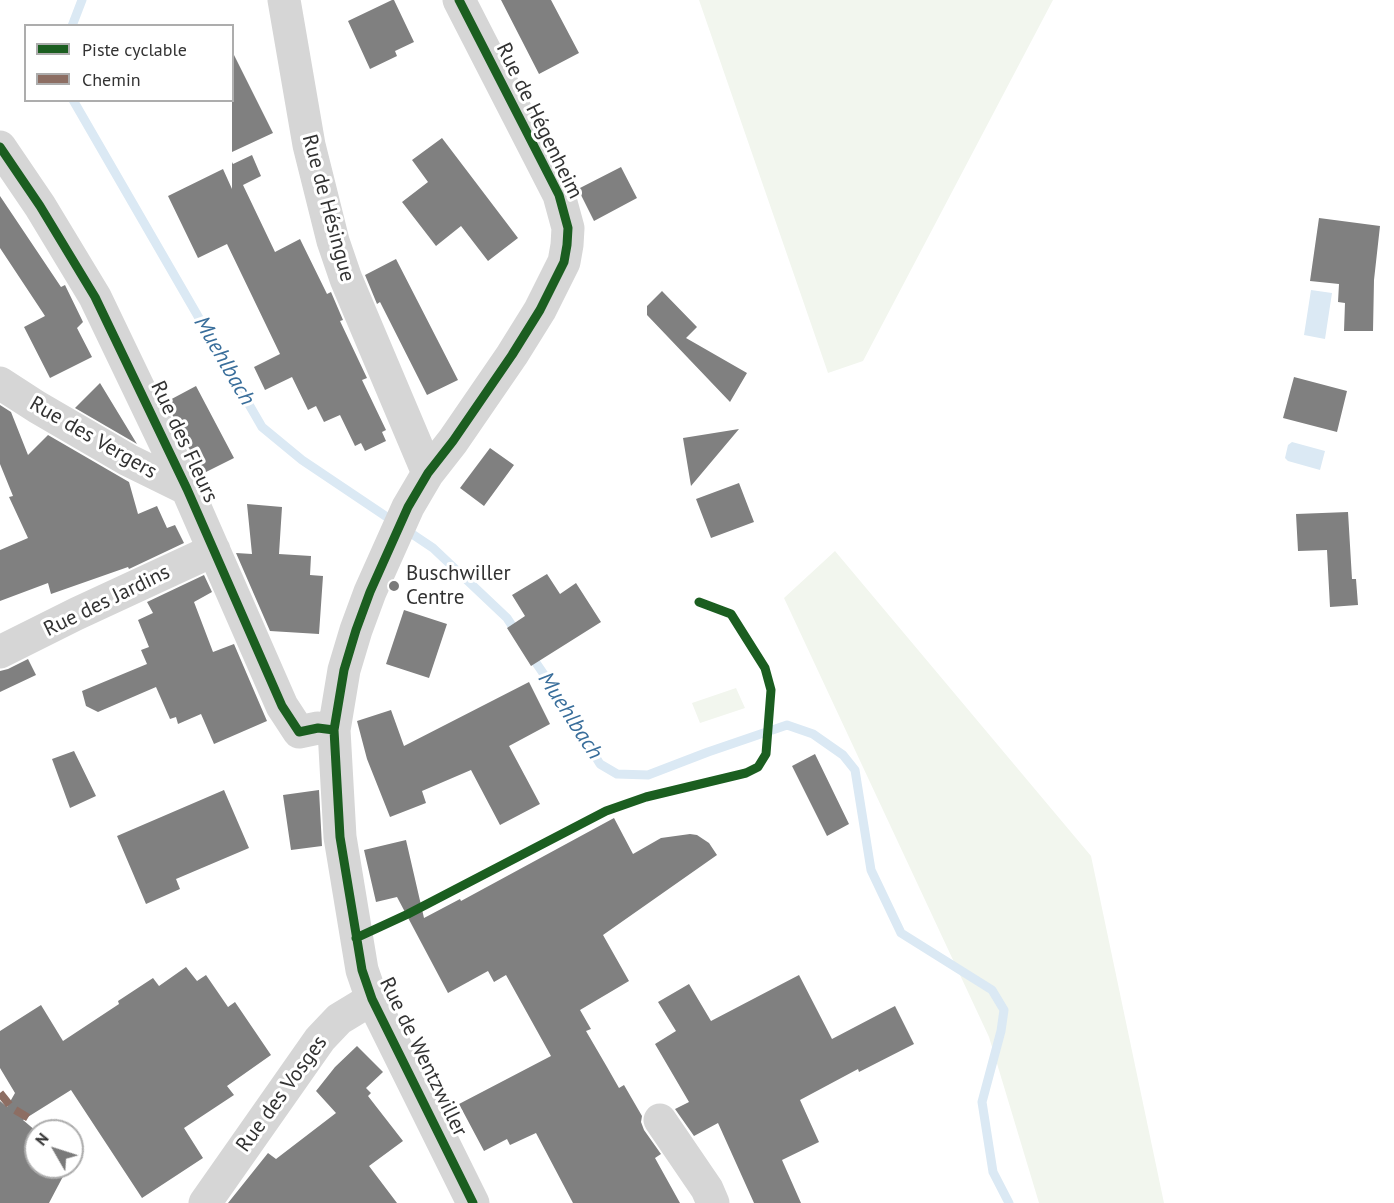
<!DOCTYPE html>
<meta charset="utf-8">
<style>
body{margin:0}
#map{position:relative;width:1394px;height:1203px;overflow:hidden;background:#fff;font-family:"PT Sans",sans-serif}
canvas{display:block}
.legend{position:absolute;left:24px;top:24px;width:210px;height:78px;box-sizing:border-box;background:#fff;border:2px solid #adadad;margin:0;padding:8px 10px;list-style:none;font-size:18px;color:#323232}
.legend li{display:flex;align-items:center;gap:12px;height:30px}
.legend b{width:30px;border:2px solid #adadad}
.north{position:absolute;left:24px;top:1119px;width:60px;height:60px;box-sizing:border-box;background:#fff;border:2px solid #adadad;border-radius:50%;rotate:309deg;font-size:16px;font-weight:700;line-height:24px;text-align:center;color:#323232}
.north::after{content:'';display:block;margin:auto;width:21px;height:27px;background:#7a7a7a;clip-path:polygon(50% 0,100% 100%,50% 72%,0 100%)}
</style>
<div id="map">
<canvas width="1394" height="1203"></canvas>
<ul class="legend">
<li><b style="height:8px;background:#1b5e20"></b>Piste cyclable</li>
<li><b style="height:8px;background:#8d6e63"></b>Chemin</li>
</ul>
<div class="north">N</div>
</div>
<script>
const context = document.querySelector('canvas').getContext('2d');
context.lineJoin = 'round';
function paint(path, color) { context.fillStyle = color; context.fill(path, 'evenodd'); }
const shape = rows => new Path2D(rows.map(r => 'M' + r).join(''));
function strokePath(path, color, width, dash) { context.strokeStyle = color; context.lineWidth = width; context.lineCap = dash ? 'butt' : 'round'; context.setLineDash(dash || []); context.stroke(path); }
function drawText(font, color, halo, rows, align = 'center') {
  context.font = font + ' "PT Sans",sans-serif'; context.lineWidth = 6; context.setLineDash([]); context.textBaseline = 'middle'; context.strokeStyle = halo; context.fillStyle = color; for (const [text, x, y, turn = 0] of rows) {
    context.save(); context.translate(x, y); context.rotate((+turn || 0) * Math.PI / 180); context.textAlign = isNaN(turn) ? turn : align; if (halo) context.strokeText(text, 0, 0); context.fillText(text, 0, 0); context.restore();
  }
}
paint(shape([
 [699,0,1053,0,863,361,828,373],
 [835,551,1091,856,1164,1203,1039,1203,989,1037,784,598],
 [736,688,745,708,700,723,692,703]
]), '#f2f6ee');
paint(shape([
 [1311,290,1332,293,1325,339,1304,335],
 [1292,442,1325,451,1320,470,1288,461,1285,458,1288,445]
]), '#dbe9f4');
strokePath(shape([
 [72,26,82,0],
 [73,100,262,427,302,460,433,548,507,618,518,635],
 [530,654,556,692,600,764,617,774,648,775,708,752,787,725,813,734,843,755,855,770,871,870,901,933,992,990,1004,1010,1001,1031,982,1102,993,1172,1009,1203]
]), '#dbe9f4', 9);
paint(shape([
 [392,0,394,0,414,42,395,51,397,56,370,69,348,21],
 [501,0,551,0,579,53,539,74],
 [232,51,273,133,232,152],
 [442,138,518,238,488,261,461,226,436,246,402,202,428,182,412,160],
 [252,155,261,176,243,185,275,252,300,239,327,294,331,292,343,320,340,321,367,378,362,380,386,430,382,432,386,441,365,451,361,443,355,446,340,415,324,422,316,406,308,410,292,377,265,390,254,367,280,354,227,244,198,258,168,196,223,169,232,189,232,162,233,164],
 [621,167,637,198,594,221,578,189],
 [0,196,61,287,65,285,83,322,77,328,92,357,50,378,24,327,45,316,0,248],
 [1319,218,1380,226,1374,280,1373,331,1344,331,1345,303,1338,302,1339,284,1310,281],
 [396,259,458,380,427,395,380,302,377,304,365,275],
 [662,291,697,327,686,338,747,373,730,402,647,315,647,306],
 [1294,377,1347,391,1337,432,1283,418],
 [100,383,137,444,75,408],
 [196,386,234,458,202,474,166,402],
 [0,405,11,412,28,455,48,435,129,482,138,514,157,506,167,528,175,525,184,543,129,569,128,567,51,594,48,583,0,601,0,550,28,538,9,497,13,496,0,464],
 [739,429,691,486,683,438],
 [490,448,514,465,484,506,460,488],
 [739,483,754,522,711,538,696,499],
 [247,504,282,507,279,554,311,556,310,575,323,576,319,634,270,631,236,553,252,554],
 [1348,512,1352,579,1356,579,1358,605,1330,607,1327,550,1298,551,1296,514],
 [547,574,560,594,576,583,601,622,531,666,507,628,525,616,512,595],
 [204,575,212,592,194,602,213,652,234,644,267,721,214,744,201,714,178,724,176,717,170,719,156,687,98,712,86,706,82,691,147,664,141,650,149,647,138,620,153,613,147,602],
 [404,610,447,624,429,678,386,664],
 [28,659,36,675,0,692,0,671,8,669],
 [529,682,550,724,509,746,540,804,500,825,471,770,422,791,426,803,390,817,367,759,357,721,391,710,404,746],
 [74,751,96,796,70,808,52,759],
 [815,754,849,824,827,836,792,766],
 [224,790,249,848,176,879,180,889,146,904,117,836],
 [319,790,322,846,291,850,283,795],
 [614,818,633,854,661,838,690,834,697,835,709,843,717,855,603,935,629,981,580,1010,591,1029,586,1031,607,1067,619,1088,624,1085,642,1116,641,1122,644,1130,661,1154,655,1158,680,1203,573,1203,536,1133,510,1145,507,1139,484,1151,459,1104,551,1056,506,975,494,982,488,971,448,993,397,897,376,902,364,850,406,840,424,918,460,899,461,901],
 [186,967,197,981,206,975,228,1007,235,1002,271,1055,227,1086,234,1095,184,1128,203,1158,142,1198,71,1090,23,1120,36,1131,36,1167,68,1167,49,1203,0,1203,0,1101,7,1107,15,1093,0,1068,0,1031,41,1005,63,1041,119,1004,118,1001,153,978,159,986],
 [799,975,832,1039,895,1006,914,1044,859,1072,858,1069,800,1100,819,1142,782,1160,801,1203,754,1203,718,1123,694,1136,675,1109,689,1102,655,1044,676,1031,658,1002,689,984,711,1021],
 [357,1046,383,1072,366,1088,371,1093,368,1096,403,1141,369,1166,397,1203,228,1203,268,1153,276,1159,336,1113,316,1091,335,1067]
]), '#808080');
strokePath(shape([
 [284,0,309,145,333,241,346,279,428,473],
 [459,0,559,195,568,228,567,245,564,262,540,310,512,355,453,441,428,473,408,507,370,592,356,630,344,670,334,730,340,837,362,970,372,999,473,1203],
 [0,147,40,206,95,297,187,489,282,706,299,732,318,728,334,730],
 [0,383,37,407,128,460,187,489],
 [0,652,76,614,214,550],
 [660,1120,707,1189,713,1203],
 [205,1203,320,1039,339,1019,372,999]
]), '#d6d6d6', 33);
strokePath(shape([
 [0,1093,12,1108,32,1120]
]), '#8d6e63', 8, [15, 8]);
strokePath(shape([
 [459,0,559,195,568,228,567,245,564,262,540,310,512,355,453,441,428,473,408,507,370,592,356,630,344,670,334,730,340,837,362,970,372,999,473,1203],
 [0,147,40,206,95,297,187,489,282,706,299,732,318,728,334,730],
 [356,938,408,914,606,811,646,797,746,773,758,767,766,754,771,690,765,668,731,614,699,602]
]), '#1b5e20', 9);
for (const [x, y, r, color] of [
 [394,586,6,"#7a7a7a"]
]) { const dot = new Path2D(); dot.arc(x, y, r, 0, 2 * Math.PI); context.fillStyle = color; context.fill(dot); strokePath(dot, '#fff', 2); }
drawText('21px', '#323232', '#fff', [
 ["Rue de Hégenheim",539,121,64],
 ["Rue de Hésingue",328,208,75],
 ["Rue des Vergers",93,438,30],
 ["Rue des Fleurs",184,442,65],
 ["Rue des Jardins",107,601,-26],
 ["Rue de Wentzwiller",423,1057,64],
 ["Rue des Vosges",282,1094,-54]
]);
drawText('21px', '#323232', '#fff', [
 ["Buschwiller",406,574],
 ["Centre",406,598]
], 'left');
drawText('italic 22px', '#396e9b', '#fff', [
 ["Muehlbach",224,361,60],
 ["Muehlbach",570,716,57]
]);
</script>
